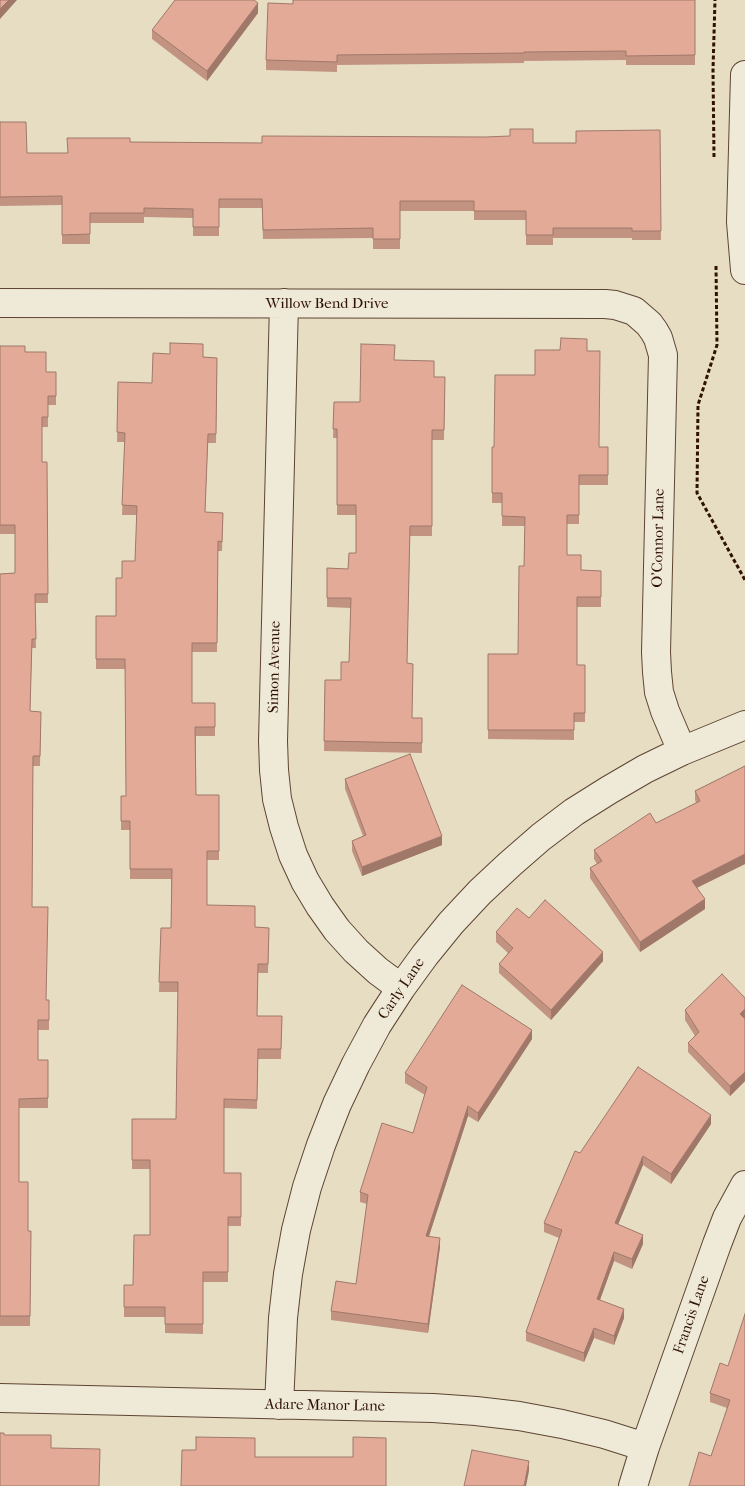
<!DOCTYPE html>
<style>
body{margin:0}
canvas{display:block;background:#e6ddc3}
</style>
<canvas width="745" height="1486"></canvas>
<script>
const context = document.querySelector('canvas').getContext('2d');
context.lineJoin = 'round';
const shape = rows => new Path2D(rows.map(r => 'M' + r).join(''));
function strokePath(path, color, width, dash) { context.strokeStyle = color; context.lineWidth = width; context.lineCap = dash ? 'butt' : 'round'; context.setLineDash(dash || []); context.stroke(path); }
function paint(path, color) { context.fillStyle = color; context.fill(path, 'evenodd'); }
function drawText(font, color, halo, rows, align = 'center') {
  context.font = font + ' "IM FELL French Canon",serif'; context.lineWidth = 5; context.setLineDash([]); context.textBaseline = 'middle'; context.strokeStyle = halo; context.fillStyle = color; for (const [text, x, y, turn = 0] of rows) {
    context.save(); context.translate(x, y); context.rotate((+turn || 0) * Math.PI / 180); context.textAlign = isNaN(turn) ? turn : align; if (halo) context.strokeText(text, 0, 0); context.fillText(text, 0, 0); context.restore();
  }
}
const minor = shape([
 [745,75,741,222,745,270],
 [0,303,605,304,615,305,634,311,649,324,654,331,658,338,663,355,656,652,657,672,659,692,665,711,682,751],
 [284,303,273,741,274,770,277,799,284,827,293,855,305,881,320,906,337,930,356,951,378,971,401,988],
 [0,1398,433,1408,476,1411,519,1416,562,1424,604,1434,645,1447],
 [279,1405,283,1318,288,1274,296,1230,307,1187,321,1145,337,1104,356,1064,377,1025,401,988,425,955,451,923,480,892,510,864,541,837,574,812,609,790,645,769,682,751,745,725],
 [633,1486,645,1447,717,1244,727,1218,745,1185]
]);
strokePath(minor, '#5e4532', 30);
strokePath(shape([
 [714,157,713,70,715,0],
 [716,266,717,345,698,405,697,493,745,580]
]), '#301202', 3, [4, 2.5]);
strokePath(minor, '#efe9d8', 28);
paint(shape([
 [695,0,695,65,626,65,626,60,524,61,524,63,337,65,337,72,266,70,266,60,293,4],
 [258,13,207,81,152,39,152,30],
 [0,122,27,153,67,153,130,142,262,143,576,143,660,130,661,240,632,240,632,238,553,238,553,245,526,245,526,220,474,220,474,211,400,211,400,249,373,249,373,238,263,239,262,208,219,208,219,236,193,236,193,218,144,217,144,223,90,223,90,244,62,244,62,205,0,206],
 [0,346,25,352,46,372,56,372,56,405,48,405,48,427,42,427,42,462,47,462,48,603,35,603,36,648,32,648,30,711,41,712,40,766,33,766,32,907,46,1000,49,1000,49,1030,38,1030,38,1060,48,1060,48,1108,19,1108,19,1182,28,1231,31,1231,30,1326,0,1326,0,574,15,573,15,534,0,534],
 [587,351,599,447,608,447,608,485,579,485,579,524,567,524,567,555,581,570,601,571,601,607,577,607,577,665,585,665,585,722,574,722,574,740,488,739,488,654,518,654,524,566,525,526,502,526,502,503,492,503,492,447,494,447,535,375],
 [170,354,203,357,217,358,216,443,208,443,205,512,223,513,222,551,218,551,217,652,192,652,192,703,215,703,215,736,196,736,196,795,219,795,219,860,207,860,207,905,255,927,269,928,268,973,258,973,257,1016,282,1016,281,1059,258,1059,257,1109,224,1108,224,1173,241,1173,241,1226,228,1226,228,1282,203,1282,203,1334,165,1333,165,1317,124,1317,124,1285,133,1285,150,1235,150,1169,132,1169,132,1119,176,1119,178,992,159,992,161,928,171,928,171,879,130,879,130,830,121,830,121,796,126,796,125,669,96,669,96,616,116,616,122,578,135,561,137,515,122,515,125,442,117,442,118,382,152,383],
 [394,360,434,377,445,377,444,440,432,440,432,536,410,536,407,663,412,718,422,718,422,753,324,751,325,680,341,680,349,662,351,608,327,607,327,568,348,569,356,553,356,515,337,515,337,438,333,438,334,402,360,402],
 [745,766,745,864,697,888,705,909,640,952,590,878,590,868,597,864,594,859,594,850,656,823,696,803,695,800,695,791],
 [345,779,442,845,362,876,352,851,352,841,363,836,345,789],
 [529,918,603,961,551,1020,499,973,499,964,508,953,496,942,496,932],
 [685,1010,745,1018,745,1081,730,1096,688,1052,688,1043,695,1036,685,1020],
 [532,1039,478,1122,468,1116,429,1236,440,1247,428,1333,331,1320,331,1311,356,1284,367,1204,360,1202,360,1192,413,1133,425,1095,405,1083,405,1073],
 [711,1124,671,1184,643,1165,618,1224,643,1244,632,1269,614,1261,600,1300,624,1318,614,1345,594,1338,584,1362,526,1341,526,1332,559,1238,544,1232,544,1223,580,1153],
 [728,1366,745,1486,711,1456,727,1408,710,1402,710,1393]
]), '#c39382');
paint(shape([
 [9,0,17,0,0,19,0,9],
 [258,3,258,13,207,81,207,71],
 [442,836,442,845,362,876,362,867],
 [745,854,745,864,692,890,692,881],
 [705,899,705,909,640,952,640,942],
 [603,952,603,961,551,1020,551,1010],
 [745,1009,745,1018,740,1023,740,1014],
 [532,1030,532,1039,478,1122,478,1113],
 [745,1072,745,1081,730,1096,730,1086],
 [468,1106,468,1116,426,1245,426,1236],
 [711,1115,711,1124,671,1184,671,1174],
 [643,1156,643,1165,615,1232,615,1223],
 [643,1235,643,1244,632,1269,632,1259],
 [440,1238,440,1247,428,1333,428,1324],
 [614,1252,614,1261,597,1308,597,1299],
 [624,1309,624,1318,614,1345,614,1336],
 [594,1328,594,1338,584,1362,584,1353],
 [529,1461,529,1471,526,1486,524,1486]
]), '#9f786a');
const building = shape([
 [0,0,9,0,0,9,0,0],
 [175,0,254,0,258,3,207,71,152,30,175,0],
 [293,0,695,0,695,55,626,56,626,51,524,52,524,53,337,55,337,62,266,60,268,3,293,4,293,0],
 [0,122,26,122,27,153,68,153,67,138,130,138,130,142,262,143,262,136,485,137,510,136,510,129,533,129,533,143,576,143,576,131,660,130,661,231,632,231,632,228,553,228,553,235,526,235,526,211,474,211,474,201,400,201,400,239,373,239,373,228,263,230,262,199,219,199,219,227,193,227,193,209,144,208,144,213,90,213,90,234,62,235,62,196,0,197,0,122],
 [561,338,587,339,587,351,600,351,599,447,608,447,608,475,579,475,579,515,567,515,567,555,581,555,581,570,601,571,601,597,577,597,577,665,585,665,585,713,574,713,574,730,488,730,488,654,518,654,519,566,524,566,525,517,502,516,502,493,492,493,492,447,494,447,495,375,535,375,535,350,560,350,561,338],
 [170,343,203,344,203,357,217,358,216,434,208,434,205,512,223,513,222,542,218,541,217,643,192,643,192,703,215,703,215,727,195,727,196,795,219,795,219,851,207,851,207,905,255,906,255,927,269,928,268,964,258,964,257,1016,282,1016,281,1049,258,1049,257,1100,224,1099,224,1173,241,1173,241,1217,228,1217,228,1272,203,1272,203,1324,165,1324,165,1307,124,1307,124,1285,133,1285,134,1235,150,1235,150,1160,132,1160,132,1119,176,1119,178,982,159,982,161,928,171,928,172,869,130,869,130,821,121,821,121,796,126,796,125,659,96,659,96,616,116,616,116,578,122,578,122,561,135,561,137,506,122,505,125,433,117,432,118,382,152,383,153,353,170,354,170,343],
 [361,344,395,345,394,360,434,361,434,377,445,377,444,430,432,430,432,526,410,526,407,663,413,664,412,718,422,718,422,743,324,741,325,680,341,680,341,662,349,662,351,598,327,598,327,568,348,569,349,553,356,553,356,505,337,505,337,429,333,429,334,402,360,402,361,344],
 [0,346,25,346,25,352,46,352,46,372,56,372,56,396,48,396,48,417,42,417,42,462,47,462,48,594,35,594,36,639,32,639,30,711,41,712,40,756,33,756,32,907,48,907,46,1000,49,1000,49,1020,38,1020,38,1060,48,1060,48,1098,19,1099,19,1182,28,1182,28,1231,31,1231,30,1316,0,1316,0,574,15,573,15,525,0,525,0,346],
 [410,754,442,836,362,867,352,841,366,835,345,779,410,754],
 [745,766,745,854,692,881,705,899,640,942,590,868,602,861,594,850,650,813,656,823,700,801,695,791,745,766],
 [545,900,603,952,551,1010,499,964,513,948,496,932,517,908,529,918,545,900],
 [722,974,745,998,745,1009,740,1014,745,1019,745,1072,730,1086,688,1043,699,1032,685,1010,722,974],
 [462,985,532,1030,478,1113,468,1106,426,1236,440,1238,428,1324,331,1311,336,1281,356,1284,368,1195,360,1192,382,1123,413,1133,427,1087,405,1073,462,985],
 [638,1067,711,1115,671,1174,643,1156,615,1223,643,1235,632,1259,614,1252,597,1299,624,1309,614,1336,594,1328,584,1353,526,1332,562,1230,544,1223,575,1151,580,1153,638,1067],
 [745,1314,745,1486,689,1486,699,1452,711,1456,730,1400,710,1393,720,1363,728,1366,745,1314],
 [0,1433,4,1433,4,1435,51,1435,51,1448,100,1449,99,1486,0,1486,0,1433],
 [196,1437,255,1438,255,1457,353,1457,353,1437,386,1438,386,1486,181,1486,182,1450,196,1450,196,1437],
 [472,1450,529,1461,524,1486,464,1486,472,1450]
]);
paint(building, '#e3ab97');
strokePath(building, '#9f786a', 1);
drawText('15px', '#301202', '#efe9d8', [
 ["Willow Bend Drive",327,304],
 ["O'Connor Lane",659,538,-89],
 ["Simon Avenue",275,667,-89],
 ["Carly Lane",402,989,-56],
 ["Francis Lane",692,1315,-71],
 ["Adare Manor Lane",325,1406,1]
]);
</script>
